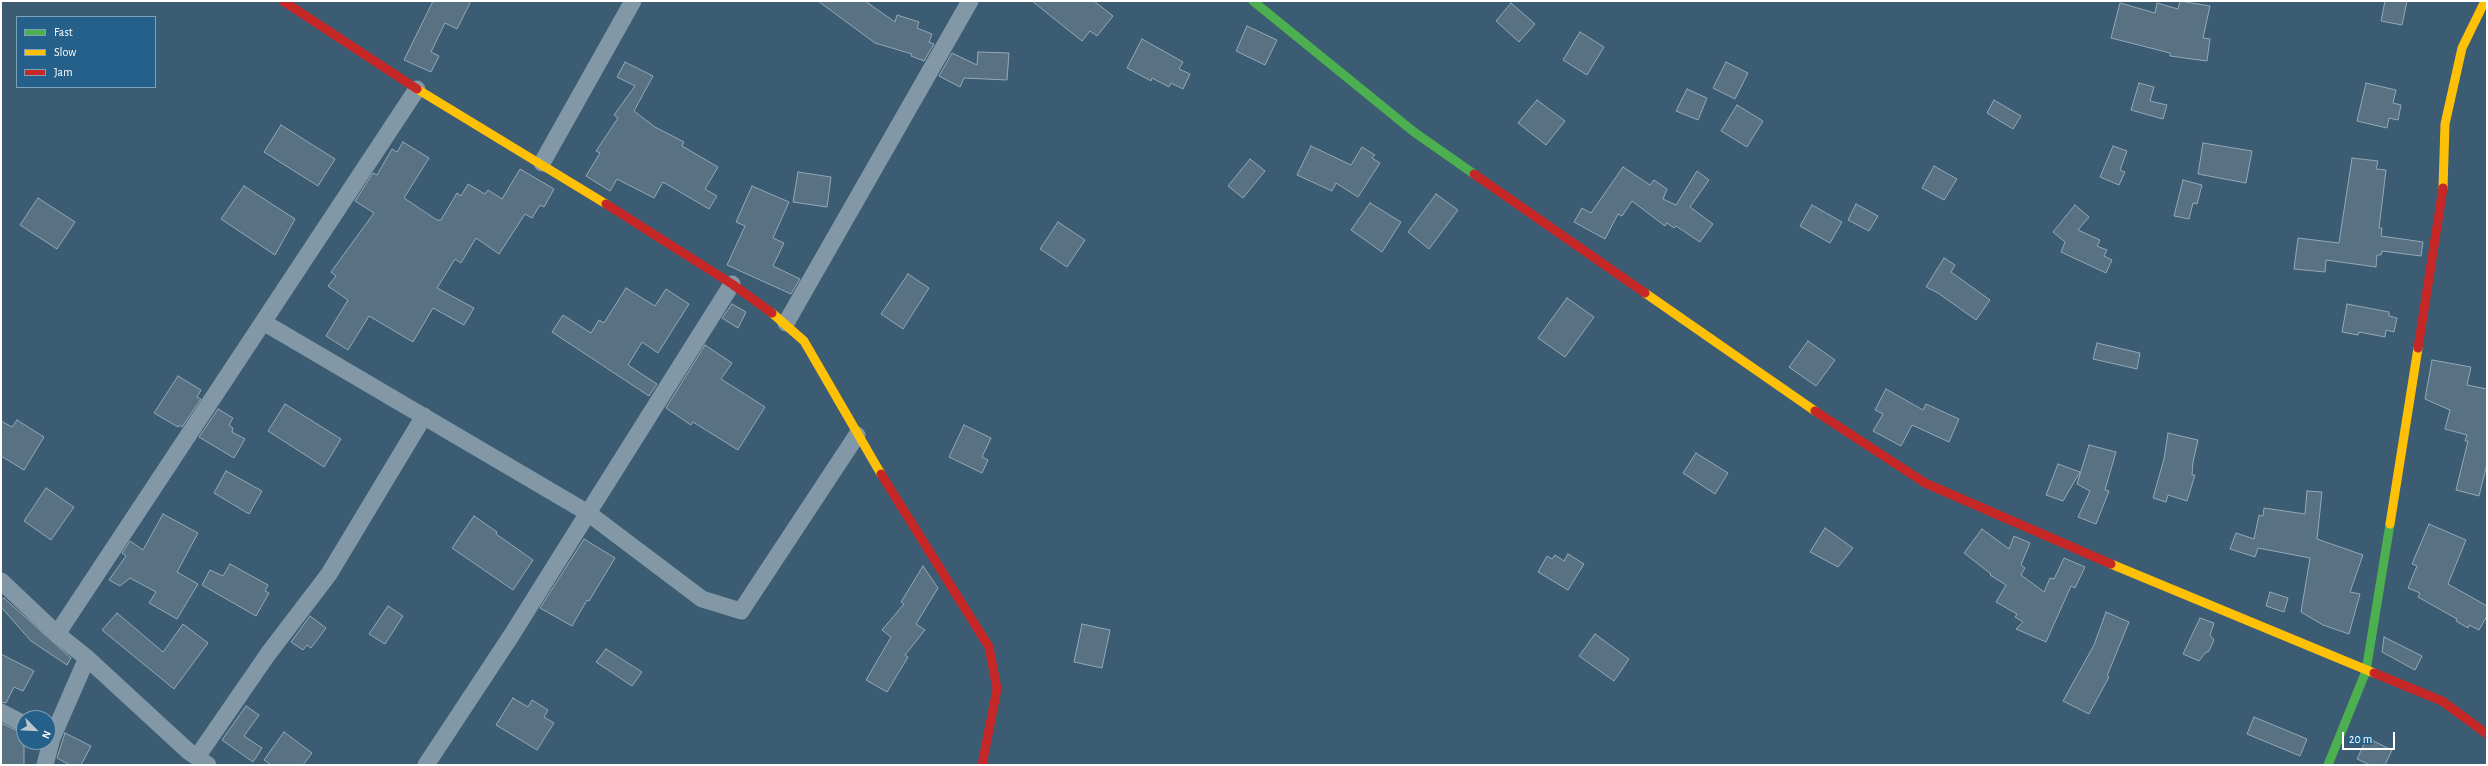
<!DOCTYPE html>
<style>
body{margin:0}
#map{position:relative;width:2488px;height:766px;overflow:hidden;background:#3b5c72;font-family:"Alegreya Sans",sans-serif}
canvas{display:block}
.frame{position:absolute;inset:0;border:2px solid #fff;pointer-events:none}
.legend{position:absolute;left:16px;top:16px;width:140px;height:72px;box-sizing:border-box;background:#246089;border:1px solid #7ca0b8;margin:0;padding:5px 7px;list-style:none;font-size:12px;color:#fff}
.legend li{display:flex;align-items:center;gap:8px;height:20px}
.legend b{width:20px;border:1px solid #7ca0b8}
.north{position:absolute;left:16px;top:710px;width:40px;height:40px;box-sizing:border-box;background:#246089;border:1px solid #7ca0b8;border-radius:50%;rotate:114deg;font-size:11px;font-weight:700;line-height:16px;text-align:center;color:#fff}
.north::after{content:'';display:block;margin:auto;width:14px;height:18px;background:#bac6ce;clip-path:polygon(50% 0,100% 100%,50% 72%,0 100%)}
.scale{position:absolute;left:2342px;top:732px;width:53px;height:18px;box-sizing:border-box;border:2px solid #fff;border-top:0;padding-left:5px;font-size:12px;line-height:14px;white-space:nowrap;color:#fff;-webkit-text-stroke:3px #246089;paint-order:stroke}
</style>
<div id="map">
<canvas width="2488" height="766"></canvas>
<div class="frame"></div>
<ul class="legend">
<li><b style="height:5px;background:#4caf50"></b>Fast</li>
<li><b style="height:5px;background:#ffc107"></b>Slow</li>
<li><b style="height:5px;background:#c62828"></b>Jam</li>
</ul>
<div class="north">N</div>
<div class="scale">20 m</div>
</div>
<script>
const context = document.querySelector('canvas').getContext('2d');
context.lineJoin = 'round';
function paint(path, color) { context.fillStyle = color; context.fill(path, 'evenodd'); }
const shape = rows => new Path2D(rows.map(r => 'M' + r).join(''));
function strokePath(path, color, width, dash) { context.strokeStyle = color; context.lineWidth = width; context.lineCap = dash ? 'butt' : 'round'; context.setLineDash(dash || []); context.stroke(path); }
const building = shape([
 [433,1,471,1,457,29,445,23,431,52,439,56,431,72,404,60,433,1],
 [818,1,865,1,895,22,897,15,919,22,917,28,932,34,929,42,934,44,924,61,911,56,912,54,875,43,818,1],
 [1032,1,1094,1,1113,16,1097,36,1090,31,1082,41,1032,1],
 [2180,1,2210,6,2203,38,2210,39,2207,61,2170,56,2170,53,2111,38,2120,3,2155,13,2157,3,2178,9,2180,1],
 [2385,1,2407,1,2402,25,2381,21,2385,1],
 [1511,3,1535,24,1519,42,1496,21,1511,3],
 [1247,26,1277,40,1265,65,1236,51,1247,26],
 [1580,32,1604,47,1587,75,1563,60,1580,32],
 [1142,39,1183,62,1179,69,1190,74,1183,89,1171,83,1169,87,1152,78,1151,81,1127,68,1142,39],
 [978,52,1009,53,1007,80,964,78,960,87,939,76,952,53,977,65,978,52],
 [625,62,653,76,634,111,655,127,684,142,682,146,718,167,705,189,717,196,709,209,663,182,654,198,617,179,610,191,586,176,600,153,596,151,618,118,614,115,635,86,617,77,625,62],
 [1726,62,1748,73,1735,99,1713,88,1726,62],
 [2139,83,2154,87,2150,101,2167,105,2163,119,2131,110,2139,83],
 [2366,83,2396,90,2393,103,2401,105,2398,120,2389,118,2387,128,2357,121,2366,83],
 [1687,89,1707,98,1698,120,1676,111,1687,89],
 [1537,100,1565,121,1546,145,1518,123,1537,100],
 [1994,100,2021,116,2013,129,1987,113,1994,100],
 [1737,105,1763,121,1747,147,1721,131,1737,105],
 [281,125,335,159,318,186,264,152,281,125],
 [403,142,429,158,404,198,437,220,441,220,457,193,461,196,468,184,485,194,488,190,502,199,520,169,554,189,544,207,540,205,532,218,525,214,499,254,476,238,461,263,455,259,437,288,474,308,464,325,433,308,413,342,369,316,348,350,326,336,348,300,328,286,336,276,331,272,374,213,355,201,373,173,377,175,392,149,397,152,403,142],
 [2203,143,2252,151,2246,183,2198,174,2203,143],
 [1311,146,1351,165,1362,147,1375,155,1372,158,1380,163,1358,197,1336,183,1332,191,1297,175,1311,146],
 [2113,146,2127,151,2120,170,2125,172,2119,185,2100,177,2113,146],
 [2352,158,2378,161,2376,169,2386,170,2379,228,2382,228,2381,236,2423,242,2421,256,2382,251,2381,255,2377,255,2376,267,2326,260,2325,272,2294,269,2298,238,2339,243,2352,158],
 [1250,159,1265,171,1243,198,1228,186,1250,159],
 [1934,166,1957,179,1944,200,1922,188,1934,166],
 [1623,167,1650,185,1654,180,1667,189,1663,199,1676,205,1697,171,1709,180,1690,207,1713,224,1700,242,1676,226,1674,228,1667,223,1665,226,1632,201,1622,216,1618,214,1605,239,1574,222,1582,208,1591,213,1623,167],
 [798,172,831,177,827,207,793,202,798,172],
 [2183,180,2202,185,2197,204,2193,203,2189,219,2174,216,2183,180],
 [244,186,295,219,275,255,221,219,244,186],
 [752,186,789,202,773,238,784,243,773,266,800,279,791,294,727,265,745,226,736,222,752,186],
 [1436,194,1458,210,1429,249,1408,232,1436,194],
 [38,198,75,222,57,249,20,225,38,198],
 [1370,203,1401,222,1382,252,1351,230,1370,203],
 [1856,204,1878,216,1869,231,1848,220,1856,204],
 [1812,205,1842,222,1830,243,1800,226,1812,205],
 [2075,205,2089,217,2078,230,2100,240,2097,246,2107,250,2104,256,2112,260,2106,273,2061,252,2065,242,2053,232,2075,205],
 [1058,222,1085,240,1067,267,1040,249,1058,222],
 [1944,258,1955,265,1951,272,1990,300,1976,320,1938,293,1926,287,1944,258],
 [908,274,929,288,903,329,881,314,908,274],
 [626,288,655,306,666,289,689,304,658,353,642,342,628,365,657,384,649,396,552,332,563,315,591,333,599,320,604,323,626,288],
 [1567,298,1594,317,1565,357,1538,338,1567,298],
 [732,304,746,312,738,328,722,318,732,304],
 [2347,304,2389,312,2389,316,2397,318,2394,332,2386,330,2385,337,2359,332,2358,335,2342,332,2347,304],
 [1808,341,1835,360,1816,386,1789,367,1808,341],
 [2097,343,2140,353,2137,369,2093,359,2097,343],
 [705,345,732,363,721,379,765,407,738,450,693,422,691,425,666,408,705,345],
 [2432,360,2471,367,2467,385,2487,389,2487,464,2479,496,2456,490,2468,441,2465,441,2467,435,2445,429,2450,410,2425,399,2432,360],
 [178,376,201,390,197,397,201,399,182,427,179,425,178,427,154,413,178,376],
 [1886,389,1923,410,1926,404,1959,419,1949,442,1912,425,1901,446,1873,431,1883,414,1875,410,1886,389],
 [285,404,341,439,324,467,268,431,285,404],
 [218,409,233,418,229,425,233,428,232,432,245,439,234,458,199,437,218,409],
 [17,420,44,437,24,470,1,456,1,421,12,427,17,420],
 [964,425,991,438,982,457,988,460,982,473,949,457,964,425],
 [2168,433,2198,440,2193,462,2192,475,2195,475,2187,501,2168,495,2166,502,2153,498,2164,459,2168,433],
 [2089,445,2116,452,2105,490,2109,491,2096,524,2078,517,2090,491,2077,484,2089,445],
 [1696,453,1728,473,1715,494,1683,473,1696,453],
 [2058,464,2080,472,2063,501,2046,495,2058,464],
 [226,471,262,491,249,514,214,493,226,471],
 [46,488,74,507,51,540,24,521,46,488],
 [2307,491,2322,492,2317,539,2363,555,2350,592,2360,594,2349,634,2323,625,2301,612,2310,558,2258,548,2255,557,2230,549,2236,533,2254,539,2259,515,2263,516,2264,508,2305,514,2307,491],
 [163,514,198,533,177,572,198,584,177,619,149,603,156,592,130,578,120,586,109,580,126,556,122,553,130,541,143,550,163,514],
 [474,516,497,532,496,534,533,560,513,590,452,548,474,516],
 [2429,524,2466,540,2448,584,2487,606,2487,616,2479,630,2469,625,2468,628,2456,621,2457,619,2418,597,2420,593,2408,588,2417,566,2412,564,2429,524],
 [1825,528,1853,548,1838,567,1810,552,1825,528],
 [1982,529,2009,549,2014,536,2030,543,2021,565,2025,568,2021,575,2044,592,2050,578,2054,579,2064,558,2085,567,2075,588,2071,586,2046,642,2016,629,2023,622,2015,617,2017,614,1996,602,2006,585,1990,575,1991,574,1964,553,1982,529],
 [584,539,615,558,589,601,587,600,572,626,540,608,584,539],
 [1568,554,1584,564,1568,590,1538,572,1547,556,1552,559,1555,555,1564,561,1568,554],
 [230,564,268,585,265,591,269,593,256,616,202,585,210,570,223,576,230,564],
 [923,566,938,588,916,624,925,630,905,655,908,657,887,692,866,680,891,637,882,630,904,604,901,602,923,566],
 [2270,592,2288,598,2284,612,2266,606,2270,592],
 [4,598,71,658,67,665,31,641,1,607,1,600,4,598],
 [388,606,403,616,385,644,369,634,388,606],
 [2106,612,2129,622,2107,676,2109,677,2089,714,2063,701,2094,645,2106,612],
 [117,613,163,652,183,624,208,643,174,689,102,630,117,613],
 [310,616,326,628,311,648,307,645,303,650,291,642,310,616],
 [2200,618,2214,623,2210,635,2214,640,2209,651,2205,653,2199,661,2183,654,2200,618],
 [1082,624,1110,630,1102,668,1074,662,1082,624],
 [1595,634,1629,659,1614,681,1579,656,1595,634],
 [2384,637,2422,656,2415,670,2382,652,2384,637],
 [606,649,642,672,632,686,596,662,606,649],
 [1,654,34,671,23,691,14,687,6,703,1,702,1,654],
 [513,698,528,707,532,700,548,710,544,717,554,723,537,750,496,725,513,698],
 [246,706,259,715,244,736,262,748,253,762,222,740,246,706],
 [2254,717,2307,739,2300,756,2247,734,2254,717],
 [1,723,24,734,24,765,1,765,1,723],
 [284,732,312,753,303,765,271,765,264,760,284,732],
 [65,733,91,746,81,765,70,765,57,758,65,733],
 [2367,738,2392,750,2385,765,2370,765,2357,759,2367,738]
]);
paint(building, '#587284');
strokePath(building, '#95a8b5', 1);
strokePath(shape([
 [542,163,633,1],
 [732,284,588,513,702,599,741,611,857,435],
 [263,322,588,513,511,636,426,765],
 [786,323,970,1],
 [1,581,57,634,87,658,188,751,208,765],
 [57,634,417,89],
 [1,712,24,724],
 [197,757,268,654,329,574,424,416],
 [45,765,52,738,87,658]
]), '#8298a7', 17);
strokePath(shape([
 [1253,1,1414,132,1474,174],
 [2328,765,2366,671,2390,524]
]), '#4caf50', 9);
strokePath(shape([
 [417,89,606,204],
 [2443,188,2445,124,2462,48,2485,1],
 [1645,293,1815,411],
 [772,313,804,341,881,474],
 [2390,524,2418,348],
 [2111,564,2374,673]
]), '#ffc107', 9);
strokePath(shape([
 [283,1,417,89],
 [1474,174,1645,293],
 [606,204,732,284,772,313],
 [2418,348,2443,188],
 [1815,411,1925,483,2111,564],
 [881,474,989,647,997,689,982,765],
 [2374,673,2442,701,2487,734]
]), '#c62828', 9);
</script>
